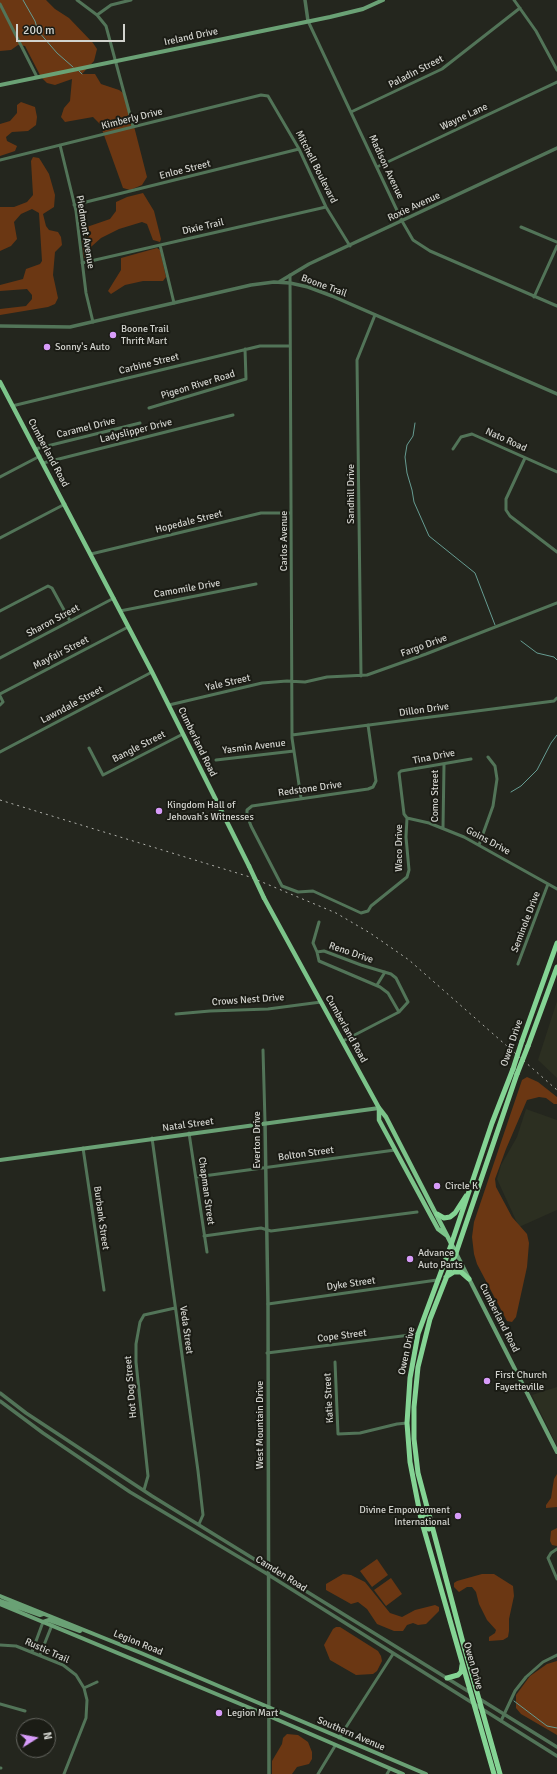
<!DOCTYPE html>
<meta charset="utf-8">
<style>
body{margin:0}
#map{position:relative;width:557px;height:1774px;overflow:hidden;background:#24261e;font-family:Signika,sans-serif}
canvas{display:block}
.north{position:absolute;left:16px;top:1718px;width:40px;height:40px;box-sizing:border-box;background:#1b1c15;border:1px solid #64655f;border-radius:50%;rotate:79deg;font-size:11px;font-weight:700;line-height:16px;text-align:center;color:#d2d3ce}
.north::after{content:'';display:block;margin:auto;width:14px;height:18px;background:#d79bf9;clip-path:polygon(50% 0,100% 100%,50% 72%,0 100%)}
.scale{position:absolute;left:16px;top:24px;width:109px;height:18px;box-sizing:border-box;border:2px solid #d2d3ce;border-top:0;padding-left:5px;font-size:12px;line-height:14px;white-space:nowrap;color:#d2d3ce;-webkit-text-stroke:3px #1b1c15;paint-order:stroke}
</style>
<div id="map">
<canvas width="557" height="1774"></canvas>
<div class="north">N</div>
<div class="scale">200 m</div>
</div>
<script>
const context = document.querySelector('canvas').getContext('2d');
context.lineJoin = 'round';
function paint(path, color) { context.fillStyle = color; context.fill(path, 'evenodd'); }
const shape = rows => new Path2D(rows.map(r => 'M' + r).join(''));
function strokePath(path, color, width, dash) { context.strokeStyle = color; context.lineWidth = width; context.lineCap = dash ? 'butt' : 'round'; context.setLineDash(dash || []); context.stroke(path); }
function drawText(font, color, halo, rows, align = 'center') {
  context.font = font + ' Signika,sans-serif'; context.lineWidth = 4; context.setLineDash([]); context.textBaseline = 'middle'; context.strokeStyle = halo; context.fillStyle = color; for (const [text, x, y, turn = 0] of rows) {
    context.save(); context.translate(x, y); context.rotate((+turn || 0) * Math.PI / 180); context.textAlign = isNaN(turn) ? turn : align; if (halo) context.strokeText(text, 0, 0); context.fillText(text, 0, 0); context.restore();
  }
}
paint(shape([
 [557,1001,557,1078,538,1060],
 [526,1109,557,1120,557,1210,519,1227,497,1179,501,1165,517,1137],
 [557,1387,557,1446,532,1395]
]), '#2c2f21');
paint(shape([
 [0,0,46,0,55,9,69,18,93,43,97,49,94,61,82,74,95,74,101,84,119,90,126,95,147,177,142,185,130,190,123,188,100,124,93,117,65,122,61,117,64,108,70,101,72,79,55,85,47,83,41,77,25,46,18,45,11,50,0,51],
 [21,102,35,107,37,117,36,125,28,131,12,132,6,137,7,141,17,146,15,151,0,156,0,124,10,121,17,113,17,105],
 [33,157,39,158,41,161,49,174,55,195,54,207,43,214,46,226,49,230,58,232,61,237,62,245,55,252,53,275,58,298,55,304,48,307,0,315,0,309,26,306,32,299,32,295,27,289,0,291,0,285,23,279,26,269,40,264,42,261,39,213,32,209,21,214,14,222,17,239,11,246,0,251,0,207,14,207,27,202,33,195,31,161],
 [143,193,154,211,161,239,160,242,153,240,147,224,142,222,119,229,101,238,92,246,92,257,87,259,84,258,81,229,110,219,116,211,116,202,127,197],
 [157,248,160,250,166,277,163,281,143,281,125,285,111,294,108,291,121,270,121,258],
 [527,1077,538,1082,557,1097,557,1104,554,1104,546,1098,539,1097,527,1100,506,1149,495,1179,496,1187,512,1217,527,1234,529,1243,527,1267,516,1317,512,1322,507,1321,477,1264,474,1254,472,1237,474,1222,522,1080],
 [557,1474,557,1507,546,1508,546,1505,551,1498,554,1479],
 [557,1528,557,1546,552,1545,550,1541,551,1531],
 [377,1559,388,1575,372,1587,360,1571],
 [343,1574,351,1575,365,1582,390,1613,402,1617,415,1610,435,1605,439,1607,439,1611,426,1624,418,1625,413,1623,407,1625,403,1631,394,1631,377,1624,367,1609,358,1602,351,1604,326,1590,326,1584],
 [482,1574,494,1574,513,1586,514,1596,509,1619,509,1631,508,1637,503,1640,489,1641,489,1637,495,1633,496,1630,487,1620,479,1604,476,1592,472,1587,467,1587,459,1592,454,1587,454,1583,457,1581],
 [391,1578,402,1594,386,1606,374,1590],
 [336,1627,340,1627,378,1651,381,1656,382,1661,377,1671,373,1674,356,1675,330,1660,324,1645,333,1629],
 [557,1661,557,1735,521,1714,516,1708,516,1695,530,1676,547,1664],
 [287,1734,298,1735,308,1742,312,1752,312,1759,309,1764,297,1767,292,1774,272,1774,272,1761,282,1744,283,1738]
]), '#6b3713');
strokePath(shape([
 [23,0,35,21,38,31,57,53,73,67],
 [79,71,82,74],
 [415,423,413,436,407,445,405,457,407,473,412,490,414,502,429,536,475,573,495,625],
 [521,641,537,653,554,657,557,660],
 [511,792,521,786,537,770,551,743,557,735],
 [514,1701,547,1726,557,1728]
]), '#669c92', 1);
strokePath(shape([
 [77,0,97,15,106,26,133,126],
 [514,0,536,31,557,70],
 [0,4,37,77],
 [97,15,111,5,131,0],
 [308,21,402,221,413,240,430,251,557,306],
 [351,112,442,69,520,8],
 [60,145,76,211,86,293,93,322],
 [0,160,261,95,268,96,299,149,326,207,350,246],
 [377,167,557,82],
 [74,205,299,149],
 [521,227,557,242],
 [160,245,174,303],
 [82,263,326,207],
 [290,275,292,738,301,798],
 [534,297,557,246],
 [12,406,260,346,290,346],
 [149,408,246,379,245,349],
 [35,449,140,423],
 [453,449,461,437,472,434,557,472],
 [525,458,506,499,506,510,510,516,557,552],
 [43,463,233,415],
 [0,477,40,456],
 [0,538,65,504],
 [91,554,261,513,291,513],
 [0,611,48,586,52,588,70,621],
 [120,611,256,584],
 [0,658,114,598],
 [361,676,357,360,375,315],
 [0,694,128,627],
 [0,696,3,702,0,705],
 [169,705,262,683,287,681,305,682,327,677,367,675,426,654,557,603],
 [368,725,376,781,373,787,368,789,252,806,247,810,247,815,251,826,282,886,298,892,313,891,361,913,368,911,371,906,407,877,409,870,406,837,407,818],
 [292,735,554,701,557,698],
 [89,748,103,775,183,734],
 [0,752,152,672],
 [216,760,294,751],
 [407,818,429,823,464,837,557,889],
 [407,818,404,814,399,773,401,771,471,759],
 [443,828,444,765],
 [479,845,493,806,497,779,495,766,488,757],
 [317,952,313,943,319,922],
 [518,964,548,884],
 [377,985,385,972],
 [176,1014,210,1011,268,1009,321,1002],
 [343,1041,399,1012,408,1002,396,978,391,974,361,965,324,951,317,952,319,961,380,987,388,993,399,1012],
 [263,1050,265,1122],
 [189,1133,207,1252],
 [152,1138,198,1471,203,1515,199,1524],
 [83,1148,104,1290],
 [196,1177,395,1150],
 [204,1236,261,1228,271,1231,417,1212],
 [268,1304,437,1280],
 [267,1353,418,1334],
 [335,1362,338,1434,360,1433,397,1424,407,1423],
 [144,1490,148,1476,136,1362,136,1344,140,1322,144,1315,175,1308],
 [557,1549,551,1553,548,1558,557,1579],
 [0,1645,16,1646,63,1665,76,1675,84,1688,87,1700,86,1718,64,1774],
 [32,1652,43,1622],
 [40,1655,52,1625],
 [84,1688,97,1682],
 [0,1704,25,1711],
 [501,1721,515,1691,526,1677,543,1662,557,1655],
 [339,1738,393,1654],
 [0,1768,1,1768],
 [318,1774,335,1746],
 [387,1774,390,1769]
]), '#527458', 3);
strokePath(shape([
 [305,0,308,21],
 [279,282,309,264,557,148],
 [0,326,70,327,251,285,274,282,290,283,308,287,332,296,557,394],
 [265,1122,268,1304,269,1774],
 [0,1393,26,1413,152,1496,471,1693],
 [0,1401,43,1433,130,1492,264,1572,557,1756],
 [478,1698,557,1747]
]), '#527458', 3.5);
strokePath(shape([
 [0,85,330,17,363,9,383,0],
 [0,1160,379,1108],
 [456,1253,557,1452],
 [0,1596,141,1653,426,1774],
 [0,1601,40,1615,43,1614],
 [0,1604,262,1713,403,1774],
 [43,1622,49,1620,80,1631]
]), '#6aa175', 4);
strokePath(shape([
 [0,382,152,672,249,866],
 [264,898,379,1108,386,1117,456,1253],
 [379,1108,379,1120,438,1229,446,1235]
]), '#7cc48a', 4.5);
strokePath(shape([
 [522,1041,557,943],
 [528,1046,557,967],
 [437,1214,444,1218,450,1217,455,1213,466,1196],
 [446,1277,454,1272,461,1272,469,1279],
 [420,1510,424,1512,429,1529],
 [447,1678,458,1675,461,1672,462,1665],
 [494,1774,421,1519,410,1462,407,1423,410,1378,418,1334,451,1245,492,1123,513,1069],
 [500,1774,462,1639,418,1473,414,1439,414,1407,418,1367,430,1319,456,1253,517,1074]
]), '#84d494', 5);
strokePath(shape([
 [0,800,250,877,336,913,370,933,409,960,557,1090]
]), '#b0b1ab', 1, [2, 4]);
strokePath(shape([
 [249,866,264,898]
]), '#7cc48a', 4.5);
strokePath(shape([
 [513,1069,522,1041],
 [517,1074,528,1046]
]), '#84d494', 5);
for (const [x, y, r, color] of [
 [113,335,4,"#d79bf9"],
 [47,347,4,"#d79bf9"],
 [159,811,4,"#d79bf9"],
 [437,1186,4,"#d79bf9"],
 [410,1259,4,"#d79bf9"],
 [487,1381,4,"#d79bf9"],
 [458,1516,4,"#d79bf9"],
 [219,1713,4,"#d79bf9"]
]) { const dot = new Path2D(); dot.arc(x, y, r, 0, 2 * Math.PI); context.fillStyle = color; context.fill(dot); strokePath(dot, '#1b1c15', 1.5); }
drawText('10px', '#d2d3ce', '#1b1c15', [
 ["Ireland Drive",191,37,-12],
 ["Paladin Street",416,72,-27],
 ["Wayne Lane",464,117,-25],
 ["Kimberly Drive",132,119,-14],
 ["Mitchell Boulevard",316,167,63],
 ["Madison Avenue",386,167,65],
 ["Enloe Street",185,170,-14],
 ["Roxie Avenue",414,207,-25],
 ["Dixie Trail",203,227,-13],
 ["Piedmont Avenue",85,232,81],
 ["Boone Trail",324,286,20],
 ["Carbine Street",149,364,-14],
 ["Pigeon River Road",198,385,-17],
 ["Caramel Drive",86,428,-14],
 ["Ladyslipper Drive",136,431,-14],
 ["Nato Road",506,440,24],
 ["Cumberland Road",48,453,62],
 ["Sandhill Drive",351,494,-90],
 ["Hopedale Street",189,522,-14],
 ["Carlos Avenue",284,541,-90],
 ["Camomile Drive",187,589,-10],
 ["Sharon Street",53,621,-28],
 ["Fargo Drive",424,646,-20],
 ["Mayfair Street",61,653,-27],
 ["Yale Street",228,683,-13],
 ["Lawndale Street",72,705,-28],
 ["Dillon Drive",424,710,-8],
 ["Cumberland Road",197,742,64],
 ["Bangle Street",139,747,-27],
 ["Yasmin Avenue",254,747,-7],
 ["Tina Drive",434,757,-11],
 ["Redstone Drive",310,789,-8],
 ["Como Street",435,796,-90],
 ["Goins Drive",488,841,28],
 ["Waco Drive",399,848,-90],
 ["Seminole Drive",526,922,-69],
 ["Reno Drive",351,953,19],
 ["Crows Nest Drive",248,1000,-4],
 ["Cumberland Road",346,1029,61],
 ["Owen Drive",512,1043,-71],
 ["Natal Street",188,1125,-8],
 ["Everton Drive",257,1140,-90],
 ["Bolton Street",306,1154,-8],
 ["Chapman Street",206,1191,82],
 ["Burbank Street",101,1218,82],
 ["Dyke Street",351,1284,-8],
 ["Cumberland Road",499,1318,63],
 ["Veda Street",186,1330,82],
 ["Cope Street",342,1336,-7],
 ["Owen Drive",407,1351,-78],
 ["Hot Dog Street",131,1387,-95],
 ["Katie Street",329,1398,-93],
 ["West Mountain Drive",260,1425,-90],
 ["Camden Road",281,1574,32],
 ["Legion Road",138,1643,22],
 ["Rustic Trail",47,1651,24],
 ["Owen Drive",473,1666,74],
 ["Southern Avenue",351,1734,23]
]);
drawText('10px', '#d2d3ce', '#1b1c15', [
 ["Boone Trail",121,329],
 ["Thrift Mart",121,341],
 ["Sonny's Auto",55,347],
 ["Kingdom Hall of",167,805],
 ["Jehovah’s Witnesses",167,817],
 ["Circle K",445,1186],
 ["Advance",418,1253],
 ["Auto Parts",418,1265],
 ["First Church",495,1375],
 ["Fayetteville",495,1387],
 ["Divine Empowerment",450,1510,"right"],
 ["International",450,1522,"right"],
 ["Legion Mart",227,1713]
], 'left');
</script>
